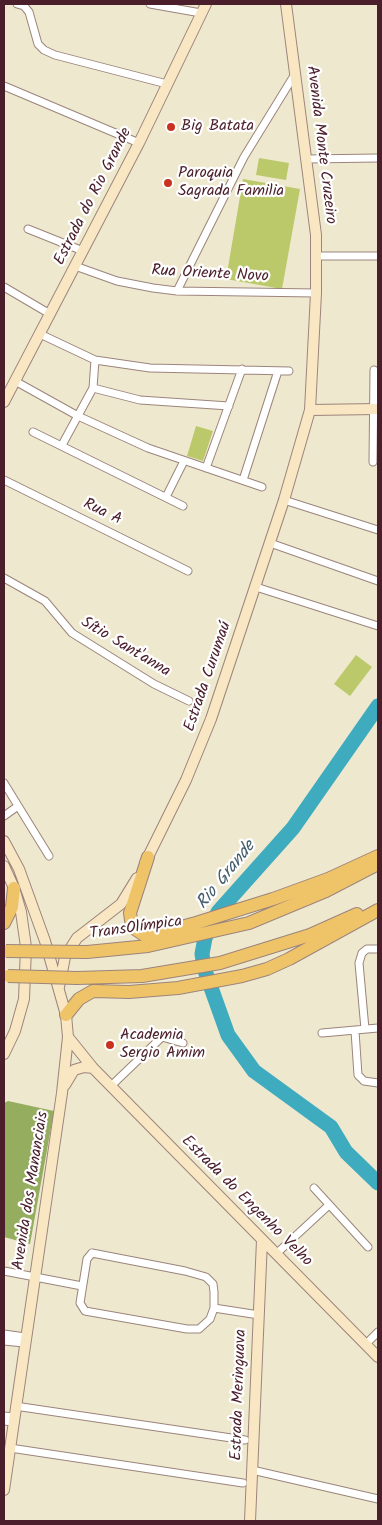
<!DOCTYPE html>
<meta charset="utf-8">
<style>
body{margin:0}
#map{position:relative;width:382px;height:1525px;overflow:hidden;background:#eee9ce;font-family:Kalam,sans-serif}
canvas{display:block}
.frame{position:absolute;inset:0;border:5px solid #4a1f2b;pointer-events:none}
</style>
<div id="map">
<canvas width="382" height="1525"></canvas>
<div class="frame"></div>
</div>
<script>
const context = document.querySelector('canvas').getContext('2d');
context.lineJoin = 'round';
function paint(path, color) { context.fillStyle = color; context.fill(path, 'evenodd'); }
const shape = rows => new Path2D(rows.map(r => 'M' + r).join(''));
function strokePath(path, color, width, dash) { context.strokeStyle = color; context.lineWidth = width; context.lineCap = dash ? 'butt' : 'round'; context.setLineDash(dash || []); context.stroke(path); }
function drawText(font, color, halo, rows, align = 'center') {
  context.font = font + ' Kalam,sans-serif'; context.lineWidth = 4.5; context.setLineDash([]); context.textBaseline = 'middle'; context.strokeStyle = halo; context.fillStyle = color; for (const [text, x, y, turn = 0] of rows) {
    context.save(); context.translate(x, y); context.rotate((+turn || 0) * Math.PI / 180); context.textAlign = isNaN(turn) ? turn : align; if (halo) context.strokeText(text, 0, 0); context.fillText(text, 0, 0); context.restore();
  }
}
paint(shape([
 [259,158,289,163,286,180,256,175],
 [243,179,300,189,282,289,226,279],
 [196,426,213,431,203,461,187,456],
 [356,655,372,667,350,696,334,684]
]), '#bcc96b');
paint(shape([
 [8,1101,54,1111,30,1244,4,1237,4,1103]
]), '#95ad5f');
strokePath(shape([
 [378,706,293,828,218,912,205,938,202,954,204,968,228,1035,254,1071,331,1127,346,1152,378,1183]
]), '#3fabbf', 15);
const street = shape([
 [17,4,24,6,29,12,38,44,44,50,55,55,167,84],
 [150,4,201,13],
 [4,86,139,143],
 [307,159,378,158],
 [28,229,83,251],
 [317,256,378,256],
 [75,266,117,281,153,288,177,291,316,293],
 [4,287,50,314],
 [177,291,244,157,295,74],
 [40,334,95,360,150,368,289,371],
 [15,381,78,416,148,448,262,487],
 [93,388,140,400,229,406],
 [33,432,183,506],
 [62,445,93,388,95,360],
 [373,462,374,370],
 [206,468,242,369],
 [4,480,188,571],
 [243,480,278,371],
 [166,497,184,461],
 [284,500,378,530],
 [270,543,378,581],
 [4,578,45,601,72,633,154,684,189,701],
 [256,587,378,626],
 [4,783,49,856],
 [4,816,18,806],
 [365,1029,359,963,362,953,367,949,378,949],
 [355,1031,358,1075,364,1081,378,1083],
 [322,1033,378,1028],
 [111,1086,162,1037,183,1043],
 [314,1188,368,1247],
 [92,1253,185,1271,206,1277,213,1284,214,1292,214,1308,210,1319,199,1329,187,1329,85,1311,80,1303,87,1259,92,1253],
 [276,1254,329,1205],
 [4,1271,82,1286],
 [214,1308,259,1315],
 [4,1334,25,1337],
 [4,1341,24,1343],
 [366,1344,378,1332],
 [15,1406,245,1440],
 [4,1416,13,1417],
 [4,1421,13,1422],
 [10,1448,243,1483],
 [252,1470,378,1499]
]);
const secondary = shape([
 [4,402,139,143,206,4],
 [310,410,378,409],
 [4,841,19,869,45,941,66,1015,68,1037,62,1093,4,1490],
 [145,863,186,780,211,719,284,500,310,410,316,293,316,235,286,4],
 [4,866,14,888,21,912,26,947,24,999,15,1031,4,1054],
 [59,987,65,957,77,938,121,904,137,878],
 [68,1037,93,1068,378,1357],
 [65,1085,74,1070,84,1067,93,1068],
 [250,1521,262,1240]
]);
const highway = shape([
 [148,857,130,913,132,927,144,935,155,934,196,923,273,899,328,879,378,856],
 [4,923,12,907,14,888],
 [87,952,148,946,249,923,326,891,378,864],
 [77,978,142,976,220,963,310,935,357,914],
 [66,1015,79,999,93,991,129,992,178,988,242,976,267,969,289,959,378,910]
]);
strokePath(street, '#9c847c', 9);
strokePath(secondary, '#9c847c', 12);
strokePath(highway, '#9c847c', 14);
strokePath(street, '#fff', 7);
strokePath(secondary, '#f9e7c3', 10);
strokePath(highway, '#efc469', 12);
const highwayBridge = shape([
 [6,951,87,952],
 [8,976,77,978]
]);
strokePath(highwayBridge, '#9c847c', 14, []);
strokePath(highwayBridge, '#efc469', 12);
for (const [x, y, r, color] of [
 [171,127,5,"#c8321e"],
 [168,183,5,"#c8321e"],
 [110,1045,5,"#c8321e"]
]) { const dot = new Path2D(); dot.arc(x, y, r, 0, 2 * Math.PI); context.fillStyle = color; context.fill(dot); strokePath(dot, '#fff', 2); }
drawText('16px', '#4a1f2b', '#fff', [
 ["Big Batata",181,127],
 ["Paroquia",178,174],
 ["Sagrada Familia",178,192],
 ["Academia",120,1036],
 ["Sergio Amim",120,1054]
], 'left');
drawText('16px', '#4a1f2b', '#fff', [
 ["Avenida Monte Cruzeiro",320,145,83],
 ["Estrada do Rio Grande",94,197,-63],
 ["Rua Oriente Novo",210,275,3],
 ["Rua A",102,513,26],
 ["Sítio Sant'anna",125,648,31],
 ["Estrada Curumaú",209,677,-71],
 ["TransOlímpica",136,929,-8],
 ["Avenida dos Mananciais",32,1191,-81],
 ["Estrada do Engenho Velho",246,1202,45],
 ["Estrada Meringuava",240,1395,-88]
]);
drawText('italic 18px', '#455e6e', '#fff', [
 ["Rio Grande",227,876,-51]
]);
</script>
